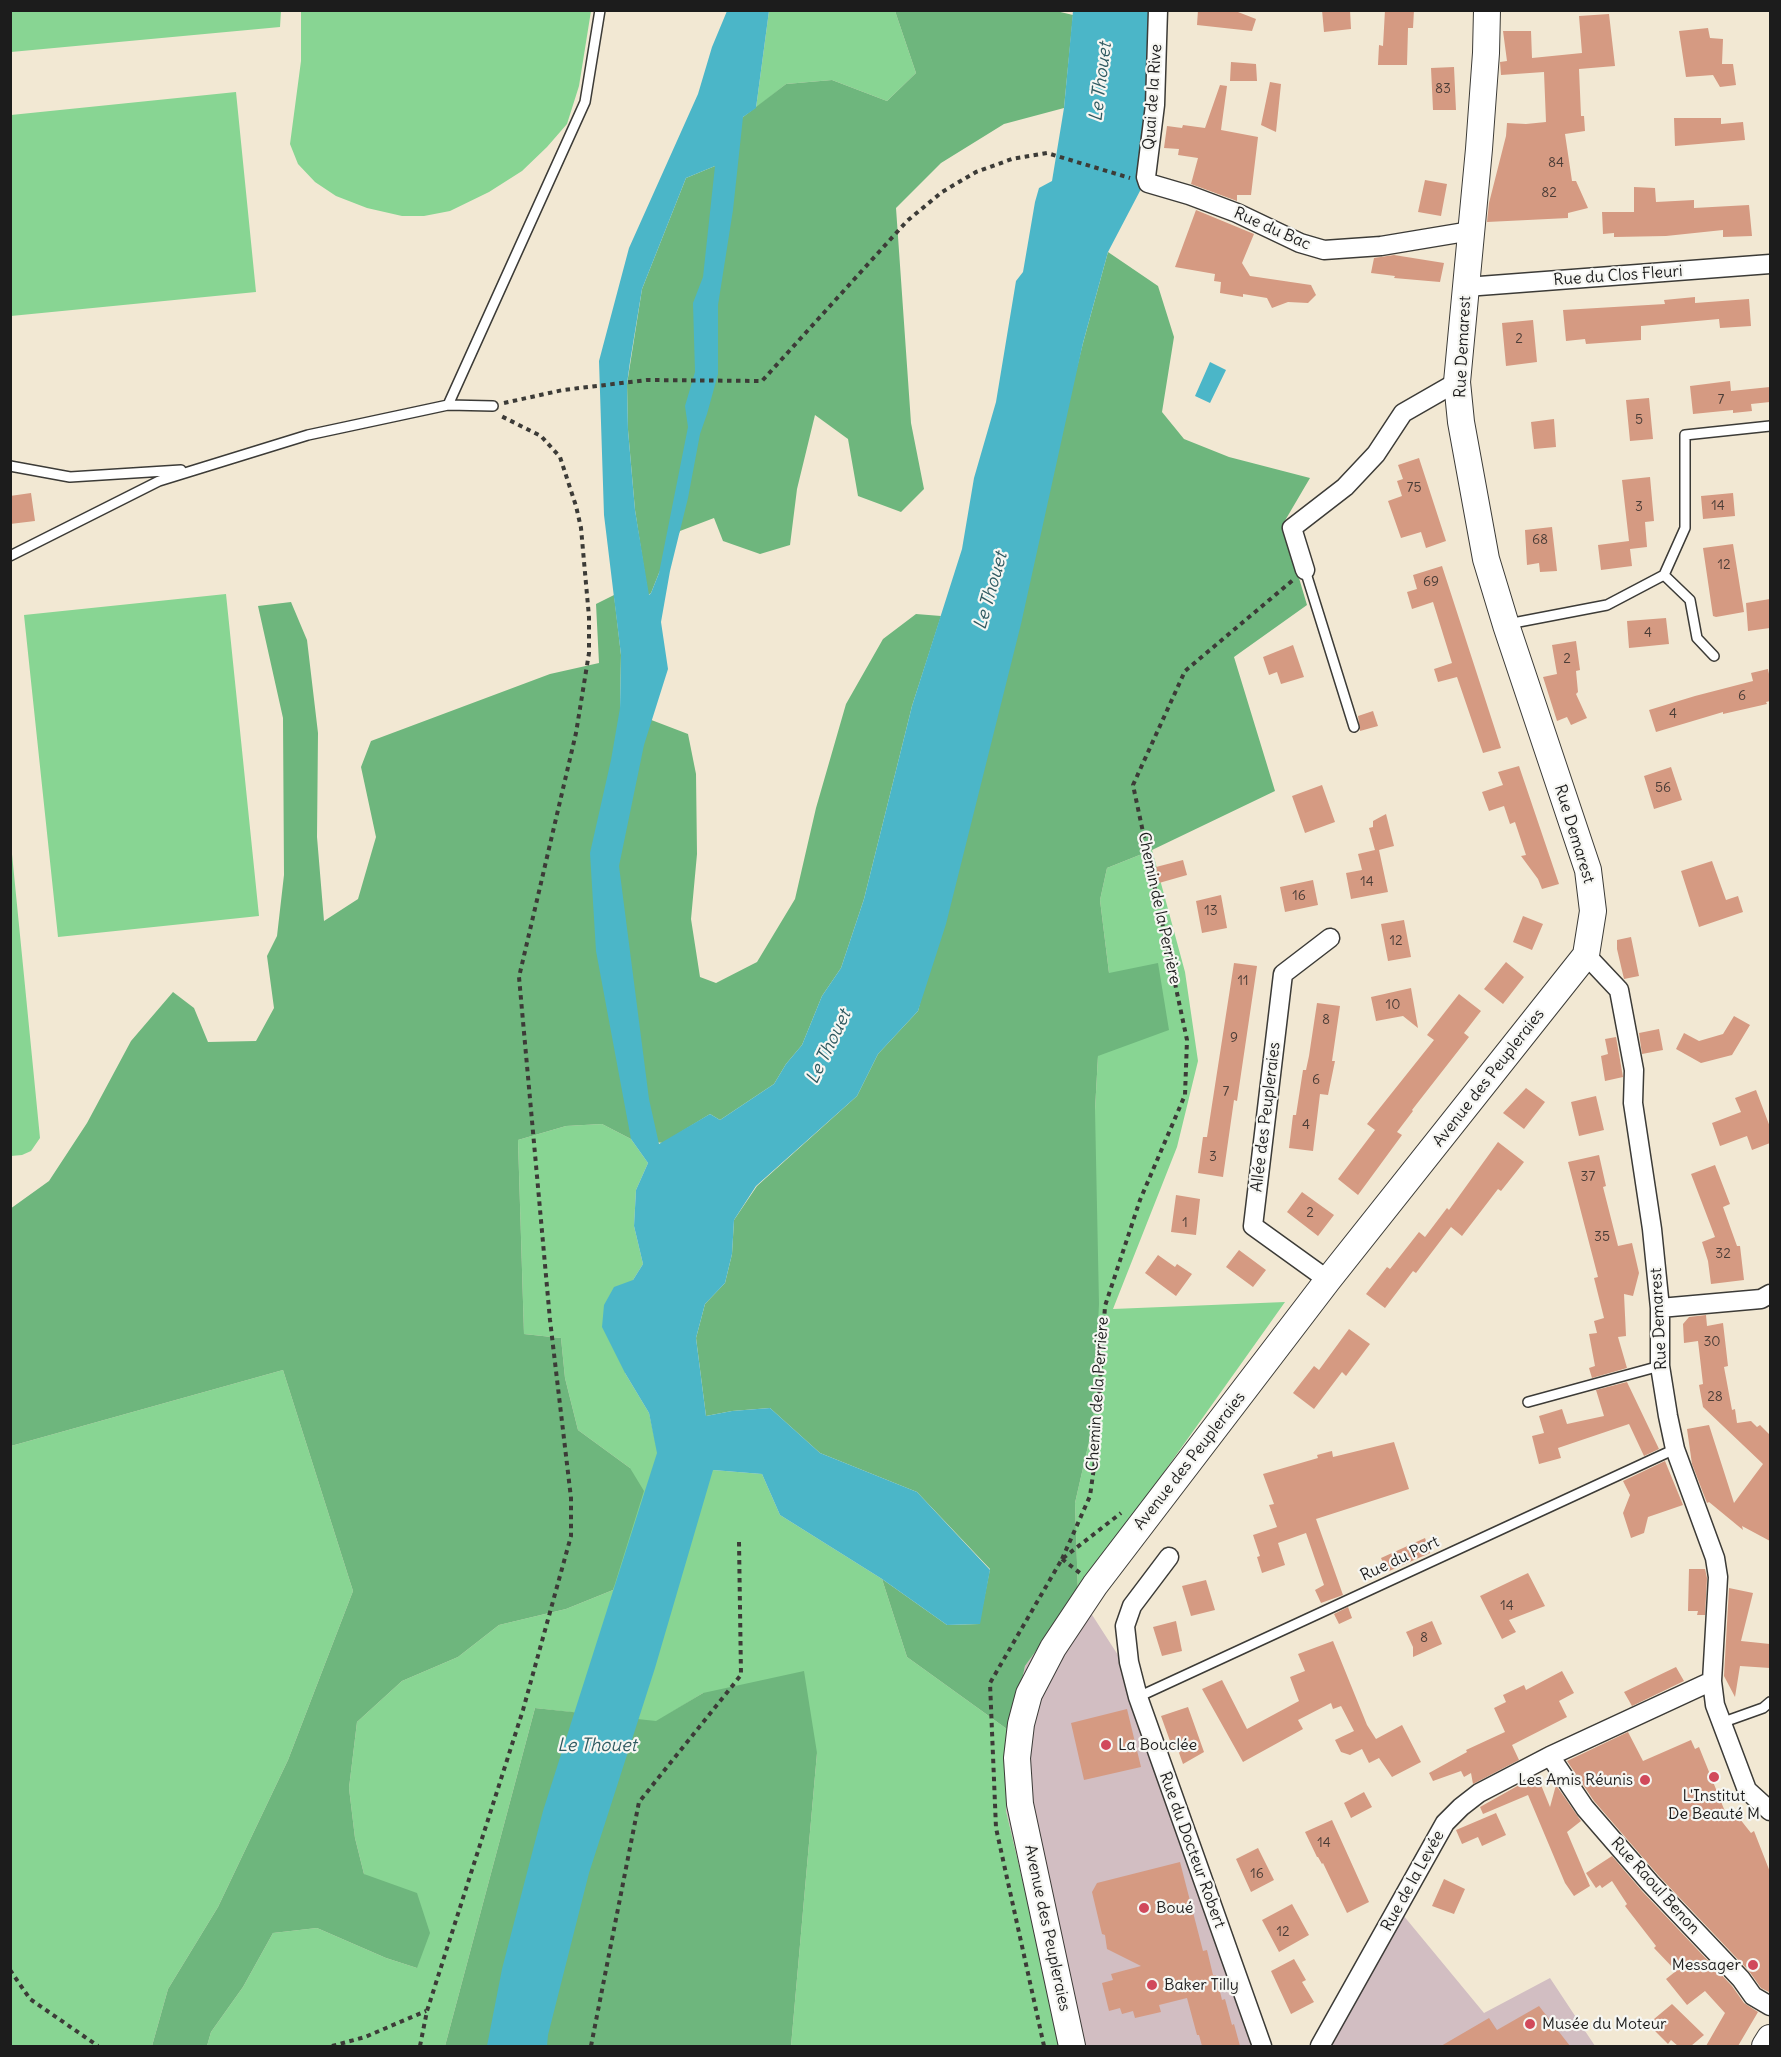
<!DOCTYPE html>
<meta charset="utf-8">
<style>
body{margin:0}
#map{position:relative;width:1781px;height:2057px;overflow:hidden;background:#f2e8d3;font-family:Delius,sans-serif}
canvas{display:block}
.frame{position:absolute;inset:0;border:12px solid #1c1c1c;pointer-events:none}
</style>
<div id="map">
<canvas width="1781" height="2057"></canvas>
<div class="frame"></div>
</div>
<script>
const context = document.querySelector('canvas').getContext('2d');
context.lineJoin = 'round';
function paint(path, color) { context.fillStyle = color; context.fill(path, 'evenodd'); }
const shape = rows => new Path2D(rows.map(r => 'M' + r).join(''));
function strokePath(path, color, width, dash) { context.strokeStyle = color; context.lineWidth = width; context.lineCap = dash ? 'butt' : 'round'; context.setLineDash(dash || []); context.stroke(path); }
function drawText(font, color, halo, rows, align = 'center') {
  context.font = font + ' Delius,sans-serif'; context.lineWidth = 4.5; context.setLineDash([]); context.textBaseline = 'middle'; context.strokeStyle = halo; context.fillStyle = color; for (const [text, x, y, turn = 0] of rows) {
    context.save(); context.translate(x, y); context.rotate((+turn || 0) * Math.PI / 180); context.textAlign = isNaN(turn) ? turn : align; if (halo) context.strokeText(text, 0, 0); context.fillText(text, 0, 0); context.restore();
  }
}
paint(shape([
 [1078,1593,1125,1666,1253,2046,1062,2046,1006,1811,1011,1732,1025,1666],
 [1403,1915,1484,2013,1550,1978,1595,2046,1331,2046]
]), '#d2bec2');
paint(shape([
 [11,10,281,10,281,11,280,27,11,52],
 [301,11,301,10,591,11,579,86,567,124,547,147,522,171,489,192,450,211,424,216,402,216,367,208,336,196,315,182,298,164,290,144,301,61],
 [769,11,895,11,916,73,887,101,832,80,786,84,756,108],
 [236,92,256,292,11,316,11,115],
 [226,594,259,916,58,937,24,615],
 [11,844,40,1138,31,1151,22,1155,11,1156],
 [1152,850,1185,972,1198,1061,1177,1147,1113,1309,1285,1302,1078,1593,1075,1503,1093,1424,1095,1110,1098,1056,1109,973,1100,900,1107,868],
 [602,1124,631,1139,648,1163,636,1190,634,1226,643,1264,633,1280,625,1373,649,1413,658,1453,713,1470,762,1474,780,1515,882,1579,907,1657,1011,1732,1006,1811,1062,2046,791,2046,817,1753,703,1693,656,1722,535,1708,445,2046,207,2046,211,2032,243,1987,273,1933,317,1928,386,1958,417,1968,364,1874,355,1838,349,1788,357,1722,402,1681,458,1657,499,1625,566,1609,613,1590,630,1468,578,1430,565,1378,561,1338,524,1334,518,1140,566,1126],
 [283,1370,353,1591,288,1760,218,1907,168,1989,152,2046,11,2046,11,1446]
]), '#88d593');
paint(shape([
 [1052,10,1073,15,1064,108,1004,124,941,163,896,208,911,423,924,489,901,512,858,496,848,439,815,415,797,489,790,545,760,554,723,541,714,518,680,531,659,573,651,593,648,595,635,510,628,430,627,384,642,289,686,178,715,166,743,117,786,84,832,80,887,101,916,73,895,11],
 [1108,252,1158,286,1174,337,1162,412,1184,439,1229,457,1310,478,1283,524,1307,605,1234,657,1275,791,1152,850,1107,868,1100,900,1109,973,1158,963,1169,1030,1098,1056,1095,1110,1099,1304,1093,1424,1075,1503,1078,1593,1025,1666,1011,1732,907,1657,882,1579,947,1625,979,1624,990,1569,917,1492,820,1453,770,1408,732,1411,706,1416,696,1338,705,1304,725,1283,732,1254,734,1220,757,1186,857,1096,878,1054,918,1011,1083,343],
 [614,595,621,655,620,708,688,734,696,774,697,854,691,919,700,977,716,983,757,962,795,899,816,808,846,704,883,639,916,614,941,616,912,706,864,899,841,968,822,996,802,1045,786,1064,774,1084,720,1120,710,1114,663,1143,631,1139,602,1124,566,1126,518,1140,524,1334,561,1338,565,1378,578,1430,630,1468,644,1491,613,1590,566,1609,499,1625,458,1657,402,1681,357,1722,349,1788,355,1838,364,1874,417,1893,430,1933,417,1968,386,1958,317,1928,273,1933,243,1987,211,2032,207,2046,152,2046,168,1989,218,1907,288,1760,353,1591,283,1370,11,1446,10,1209,49,1181,87,1123,131,1041,173,992,194,1008,208,1042,256,1041,274,1008,267,956,277,936,284,875,283,718,258,606,291,602,307,640,318,733,317,837,324,921,358,899,376,837,361,767,371,741,550,674,599,663,596,604],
 [804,1671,817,1753,791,2046,445,2046,535,1708,656,1721,703,1693]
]), '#6eb67d');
paint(shape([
 [727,11,769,11,756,108,743,117,733,210,718,305,718,374,707,414,700,434,688,498,670,571,661,622,668,669,644,745,619,866,649,1099,659,1144,710,1114,720,1120,774,1084,786,1064,802,1045,822,996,841,968,864,899,912,706,962,549,974,478,996,402,1016,281,1023,272,1035,202,1039,188,1052,181,1064,108,1073,11,1151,11,1141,189,1108,252,1083,343,1021,624,946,924,918,1011,878,1054,857,1096,756,1186,734,1220,732,1254,725,1283,705,1304,696,1338,706,1416,732,1411,770,1408,820,1453,917,1492,990,1570,980,1624,947,1625,882,1579,780,1515,762,1474,713,1470,655,1668,589,1873,548,2035,547,2046,487,2046,502,1969,543,1811,657,1453,649,1413,625,1373,602,1327,604,1305,614,1287,633,1280,643,1264,634,1226,636,1190,648,1163,631,1139,596,951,590,853,611,760,620,708,621,655,604,515,599,361,629,248,698,94,712,47],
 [715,166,703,277,693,303,695,372,685,406,688,427,659,573,651,593,649,595,635,510,628,430,627,384,630,362,642,289,686,178],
 [1210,362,1226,370,1210,403,1195,396]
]), '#4bb6c8');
paint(shape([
 [1198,10,1238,12,1256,19,1252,31,1197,25],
 [1322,10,1350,10,1351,29,1324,32],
 [1385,10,1414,10,1413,28,1408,28,1407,65,1378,65,1379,45,1383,46],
 [1609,14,1615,66,1579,69,1581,116,1584,116,1585,131,1565,134,1572,181,1576,181,1588,208,1568,213,1568,218,1487,222,1489,203,1506,136,1507,123,1526,124,1546,122,1544,72,1501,75,1500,62,1507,61,1503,31,1531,31,1532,58,1582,53,1579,16],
 [1708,28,1710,38,1723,39,1722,64,1733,64,1736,85,1720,87,1713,75,1686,77,1679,31],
 [1231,62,1256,64,1257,81,1230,81],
 [1454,67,1456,110,1433,110,1431,68],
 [1270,82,1281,84,1276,132,1261,125],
 [1220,85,1227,86,1221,130,1258,137,1251,195,1237,195,1237,201,1191,184,1198,158,1178,155,1179,149,1164,148,1167,126,1182,128,1183,125,1205,128],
 [1674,118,1721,118,1721,124,1743,122,1745,140,1675,146],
 [1425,180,1447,184,1441,216,1418,212],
 [1634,187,1655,188,1656,202,1694,200,1694,208,1749,205,1752,236,1723,237,1723,230,1666,236,1614,237,1614,233,1603,234,1602,212,1634,212],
 [1196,210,1254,234,1242,263,1250,276,1311,285,1316,295,1308,303,1288,302,1272,308,1267,298,1243,294,1243,297,1220,293,1221,282,1214,281,1215,274,1175,267],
 [1394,255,1444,263,1440,282,1394,278,1395,276,1371,273,1374,258],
 [1695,297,1695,303,1749,299,1751,326,1720,328,1719,319,1641,326,1641,340,1586,344,1585,339,1566,341,1563,310,1665,304,1664,300],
 [1533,320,1537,362,1506,366,1502,323],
 [1730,381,1731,391,1770,387,1770,402,1751,404,1752,411,1733,413,1733,410,1693,414,1690,386],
 [1649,398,1653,439,1630,441,1626,400],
 [1554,419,1556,447,1534,449,1531,422],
 [1419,458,1446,541,1426,548,1421,532,1401,538,1388,501,1402,496,1397,481,1403,479,1398,465],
 [1650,477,1654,521,1645,522,1647,547,1630,549,1632,566,1601,570,1598,545,1629,541,1622,480],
 [31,493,35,521,10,524,10,496],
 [1733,493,1735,516,1703,519,1701,496],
 [1552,527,1557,571,1540,572,1539,563,1527,565,1525,530],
 [1733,544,1744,612,1716,617,1713,616,1703,548],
 [1442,566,1501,748,1483,753,1457,677,1438,682,1434,669,1452,663,1433,602,1412,609,1407,592,1417,589,1413,575],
 [1770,599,1770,628,1748,631,1746,603],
 [1666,618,1669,644,1629,648,1627,621],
 [1576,641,1580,670,1576,671,1578,692,1576,694,1587,718,1571,725,1567,717,1557,721,1543,677,1557,674,1552,645],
 [1293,645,1304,677,1281,684,1277,672,1269,675,1263,657],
 [1768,669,1770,679,1770,701,1766,702,1767,704,1723,714,1723,712,1656,732,1649,710,1695,696,1753,681,1751,673],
 [1373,711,1378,726,1360,731,1358,716],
 [1519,766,1559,884,1542,889,1538,879,1521,856,1526,855,1515,822,1510,824,1504,806,1489,811,1482,792,1503,785,1498,772],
 [1671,767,1682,800,1654,809,1644,776],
 [1322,785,1335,822,1305,833,1292,796],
 [1386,814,1394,846,1379,850,1388,892,1351,899,1346,873,1362,870,1358,854,1375,850,1369,828,1373,827,1373,821],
 [1183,860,1187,875,1159,883,1156,867],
 [1712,861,1726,900,1738,896,1743,912,1699,927,1681,871],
 [1313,880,1318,905,1285,912,1280,887],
 [1221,895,1227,928,1202,933,1196,901],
 [1523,916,1543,924,1532,950,1513,942],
 [1404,920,1411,957,1388,961,1381,924],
 [1631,937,1639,976,1624,979,1617,949,1617,940],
 [1506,962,1524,977,1503,1004,1484,989],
 [1234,963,1257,966,1237,1101,1234,1100,1223,1177,1198,1173,1203,1137,1207,1137],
 [1411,988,1418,1028,1403,1016,1376,1021,1371,997],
 [1459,994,1481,1011,1464,1033,1469,1037,1412,1110,1413,1111,1397,1132,1402,1135,1358,1195,1338,1179,1375,1130,1367,1124,1434,1040,1427,1035],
 [1317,1003,1340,1006,1332,1061,1335,1061,1328,1095,1320,1094,1313,1151,1289,1148,1293,1115,1296,1115,1303,1070,1306,1070,1309,1056],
 [1734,1016,1750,1025,1732,1055,1701,1063,1676,1049,1684,1033,1699,1041,1723,1034],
 [1659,1029,1663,1050,1642,1054,1639,1033],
 [1616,1037,1623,1077,1605,1081,1601,1056,1608,1054,1605,1039],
 [1526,1088,1545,1102,1524,1129,1503,1113],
 [1756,1090,1770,1127,1770,1143,1752,1150,1747,1136,1720,1146,1712,1123,1741,1112,1735,1098],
 [1596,1096,1604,1130,1579,1136,1571,1102],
 [1498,1142,1524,1162,1501,1191,1498,1189,1462,1236,1451,1227,1416,1273,1413,1271,1385,1308,1366,1294,1387,1267,1390,1269,1419,1232,1425,1237,1447,1208,1449,1210],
 [1599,1155,1606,1186,1603,1187,1618,1246,1632,1243,1639,1273,1633,1296,1624,1294,1626,1336,1618,1337,1627,1368,1592,1378,1589,1368,1595,1366,1589,1334,1597,1333,1594,1321,1604,1318,1594,1278,1598,1277,1568,1162],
 [1715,1165,1730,1204,1723,1207,1737,1246,1740,1246,1744,1280,1711,1284,1708,1261,1702,1242,1715,1237,1691,1174],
 [1302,1192,1334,1215,1318,1236,1287,1212],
 [1176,1195,1200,1199,1196,1235,1171,1232],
 [1239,1250,1266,1270,1253,1287,1226,1267],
 [1158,1255,1175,1267,1177,1264,1192,1274,1176,1296,1145,1273],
 [1706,1315,1707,1326,1723,1323,1728,1366,1724,1367,1732,1410,1735,1409,1737,1423,1751,1421,1757,1427,1760,1425,1770,1435,1770,1541,1742,1526,1743,1530,1709,1502,1707,1503,1692,1464,1687,1429,1709,1425,1734,1503,1763,1464,1703,1407,1699,1385,1703,1384,1698,1341,1684,1343,1683,1324,1689,1317],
 [1349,1329,1370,1344,1346,1376,1342,1372,1314,1409,1293,1393,1314,1366,1319,1370],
 [1627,1382,1659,1449,1644,1456,1629,1424,1558,1448,1561,1458,1539,1464,1532,1436,1544,1433,1539,1416,1562,1409,1567,1424,1604,1416,1596,1390],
 [1394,1442,1409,1489,1316,1519,1343,1595,1321,1603,1315,1590,1324,1585,1306,1533,1278,1543,1285,1565,1262,1573,1257,1557,1260,1556,1253,1535,1277,1527,1269,1505,1274,1504,1263,1474,1318,1458,1317,1455,1332,1451,1333,1457],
 [1665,1461,1683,1505,1648,1517,1644,1533,1631,1538,1623,1513,1630,1495,1623,1481],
 [1425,1538,1430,1553,1387,1572,1381,1558],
 [1689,1569,1705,1569,1707,1578,1705,1615,1697,1615,1698,1611,1688,1611],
 [1528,1573,1545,1606,1509,1620,1516,1632,1502,1639,1480,1596],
 [1206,1580,1215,1610,1191,1616,1182,1586],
 [1729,1588,1753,1593,1741,1641,1770,1644,1770,1668,1740,1666,1735,1697,1724,1676],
 [1348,1607,1352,1618,1339,1624,1334,1614],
 [1176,1621,1182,1651,1162,1656,1153,1627],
 [1432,1621,1442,1644,1413,1657,1413,1647,1406,1632],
 [1333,1641,1367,1725,1376,1739,1402,1725,1421,1762,1392,1777,1379,1758,1369,1763,1362,1749,1350,1755,1341,1752,1335,1740,1354,1731,1341,1706,1333,1709,1331,1703,1298,1720,1303,1729,1243,1762,1202,1689,1222,1680,1247,1729,1299,1701,1290,1677,1305,1671,1298,1654],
 [1676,1667,1684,1681,1632,1706,1624,1692],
 [1562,1671,1574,1693,1559,1701,1567,1717,1512,1745,1519,1760,1473,1784,1471,1773,1464,1777,1461,1771,1433,1781,1429,1773,1467,1752,1466,1750,1505,1732,1494,1708,1506,1702,1503,1695,1524,1685,1526,1690],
 [1188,1707,1204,1752,1183,1764,1178,1750,1174,1752,1161,1716],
 [1127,1709,1141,1767,1084,1780,1071,1723],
 [1628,1732,1643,1761,1691,1740,1695,1749,1699,1747,1726,1814,1732,1809,1751,1833,1754,1831,1770,1872,1769,1992,1761,1988,1749,1971,1658,1875,1594,1801,1567,1761],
 [1537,1775,1550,1807,1556,1785,1581,1821,1567,1832,1590,1886,1574,1896,1565,1883,1528,1795,1483,1814,1480,1807],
 [1364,1792,1372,1807,1351,1818,1344,1803],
 [1496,1813,1506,1835,1482,1846,1478,1837,1462,1844,1456,1830],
 [1332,1820,1369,1902,1347,1913,1323,1863,1322,1864,1318,1857,1317,1857,1305,1832],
 [1258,1848,1274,1880,1251,1892,1236,1859],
 [1612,1856,1642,1891,1732,1986,1744,2003,1758,2012,1738,2046,1706,2046,1725,2013,1705,1991,1687,2005,1666,1979,1676,1971,1654,1948,1656,1946,1625,1906,1627,1904,1612,1881,1602,1888,1600,1885,1596,1888,1586,1873],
 [1180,1862,1203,1951,1207,1950,1213,1975,1216,1975,1222,2000,1225,1999,1232,2025,1234,2024,1240,2046,1202,2046,1199,2035,1197,2035,1187,1998,1159,2005,1161,2012,1135,2018,1133,2011,1122,2014,1120,2008,1109,2011,1102,1983,1113,1980,1111,1974,1141,1966,1107,1949,1105,1935,1102,1934,1092,1892,1097,1883],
 [1444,1879,1465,1889,1454,1914,1432,1906],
 [1292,1904,1309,1935,1279,1952,1262,1920],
 [1294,1959,1306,1980,1302,1982,1314,2002,1291,2014,1271,1971],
 [1672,2004,1704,2035,1691,2046,1678,2046,1671,2040,1668,2044,1648,2024],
 [1539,2006,1570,2046,1441,2046,1489,2018,1497,2030]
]), '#d59a82');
const lane = shape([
 [448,405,585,102,600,10],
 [10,466,70,477,181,470],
 [10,556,159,481,308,435,448,405,493,406],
 [1305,570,1354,727],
 [1664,575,1690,600,1697,638,1714,656],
 [1508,624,1607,605,1664,575,1685,528,1685,435,1770,426],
 [1528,1402,1660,1366],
 [1138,1697,1675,1449],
 [1721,1723,1763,1708,1770,1702]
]);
const street = shape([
 [1158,10,1155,105,1146,177,1148,183,1189,195,1237,213,1300,243,1324,250,1381,246,1471,231],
 [1466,287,1770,264],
 [1305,570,1292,528,1345,487,1376,454,1403,413,1457,382],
 [1586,955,1619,990,1634,1070,1633,1103,1652,1229,1660,1308,1660,1366,1668,1416,1675,1449,1715,1558,1718,1577,1712,1681,1715,1705,1747,1790,1770,1811],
 [1328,1280,1253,1226,1283,974,1330,938],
 [1660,1308,1761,1299,1770,1294],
 [1169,1557,1132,1606,1125,1626,1129,1662,1138,1697,1262,2046],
 [1550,1756,1585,1808,1650,1883,1741,1979,1753,1996,1770,2006],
 [1320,2046,1445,1823,1461,1807,1479,1793,1550,1756,1712,1681]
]);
const secondary = shape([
 [1072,2046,1020,1804,1017,1758,1021,1724,1029,1694,1053,1648,1095,1585,1328,1280,1586,955,1593,911,1588,870,1506,625,1486,559,1461,422,1457,382,1479,149,1486,53,1487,10],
 [1765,2046,1770,2038]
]);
strokePath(lane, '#3c3b37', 12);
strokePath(street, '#3c3b37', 21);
strokePath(secondary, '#3c3b37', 28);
strokePath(shape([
 [504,403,563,390,647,380,762,381,907,221,942,192,976,172,1012,159,1047,153,1130,178],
 [1062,1559,1090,1496,1095,1460,1105,1306,1140,1200,1185,1095,1187,1040,1133,785,1185,671,1293,580],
 [1062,1559,1080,1573],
 [10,1970,30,1999,98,2046],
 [332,2046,365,2037,426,2011],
 [420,2046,427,2011,523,1710,571,1536,571,1498,550,1320,519,977,576,733,589,653,589,617,581,528,576,506,560,457,541,436,501,416],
 [591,2046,639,1802,741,1675,739,1542],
 [1044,2046,996,1828,990,1683,1062,1559,1121,1513]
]), '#3c3b37', 4, [4.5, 4.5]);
strokePath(lane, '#fff', 9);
strokePath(street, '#fff', 18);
strokePath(secondary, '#fff', 26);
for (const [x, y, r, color] of [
 [1106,1745,6,"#d1495b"],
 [1714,1777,6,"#d1495b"],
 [1645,1780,6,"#d1495b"],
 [1144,1908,6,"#d1495b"],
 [1753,1965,6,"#d1495b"],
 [1152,1985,6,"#d1495b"],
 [1530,2024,6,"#d1495b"]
]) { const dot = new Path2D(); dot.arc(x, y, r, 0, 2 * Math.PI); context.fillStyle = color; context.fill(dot); strokePath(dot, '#f6f6f2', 2); }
drawText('14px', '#4a3c36', null, [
 ["83",1443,89],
 ["84",1556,163],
 ["82",1549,193],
 ["2",1519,339],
 ["7",1721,400],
 ["5",1639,420],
 ["75",1414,488],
 ["14",1718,506],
 ["3",1639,507],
 ["68",1540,540],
 ["12",1724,565],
 ["69",1431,582],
 ["4",1648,633],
 ["2",1567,659],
 ["6",1742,696],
 ["4",1673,714],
 ["56",1663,788],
 ["14",1367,882],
 ["16",1299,896],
 ["13",1211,911],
 ["12",1396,941],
 ["11",1243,981],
 ["10",1393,1005],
 ["8",1326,1020],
 ["9",1234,1038],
 ["6",1316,1080],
 ["7",1226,1092],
 ["4",1306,1125],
 ["3",1213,1157],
 ["37",1588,1177],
 ["2",1310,1213],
 ["1",1185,1223],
 ["35",1602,1237],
 ["32",1723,1254],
 ["30",1712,1342],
 ["28",1715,1397],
 ["14",1507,1606],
 ["8",1424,1638],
 ["14",1324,1843],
 ["16",1257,1874],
 ["12",1283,1932]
]);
drawText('16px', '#1c1c1c', '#f6f6f2', [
 ["Quai de la Rive",1153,97,-86],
 ["Rue du Bac",1272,229,24],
 ["Rue du Clos Fleuri",1618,276,-4],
 ["Rue Demarest",1463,347,-87],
 ["Rue Demarest",1574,834,73],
 ["Chemin de la Perrière",1159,908,78],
 ["Avenue des Peupleraies",1489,1078,-52],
 ["Allée des Peupleraies",1266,1117,-83],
 ["Rue Demarest",1659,1319,-93],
 ["Chemin de la Perrière",1098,1394,-86],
 ["Avenue des Peupleraies",1190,1461,-52],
 ["Rue du Port",1400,1559,-25],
 ["Rue du Docteur Robert",1192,1850,70],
 ["Rue de la Levée",1413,1881,-61],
 ["Rue Raoul Benon",1655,1886,48],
 ["Avenue des Peupleraies",1047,1928,78]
]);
drawText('16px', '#1c1c1c', '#f6f6f2', [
 ["La Bouclée",1118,1745],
 ["Les Amis Réunis",1633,1780,"right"],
 ["L'Institut",1714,1796,"center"],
 ["De Beauté M",1714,1814,"center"],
 ["Boué",1156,1908],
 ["Messager",1741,1965,"right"],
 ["Baker Tilly",1164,1985],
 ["Musée du Moteur",1542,2024]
], 'left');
drawText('italic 18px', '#2f5a61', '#f6f6f2', [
 ["Le Thouet",1101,82,-83],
 ["Le Thouet",991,591,-74],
 ["Le Thouet",829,1047,-64],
 ["Le Thouet",597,1746]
]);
</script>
